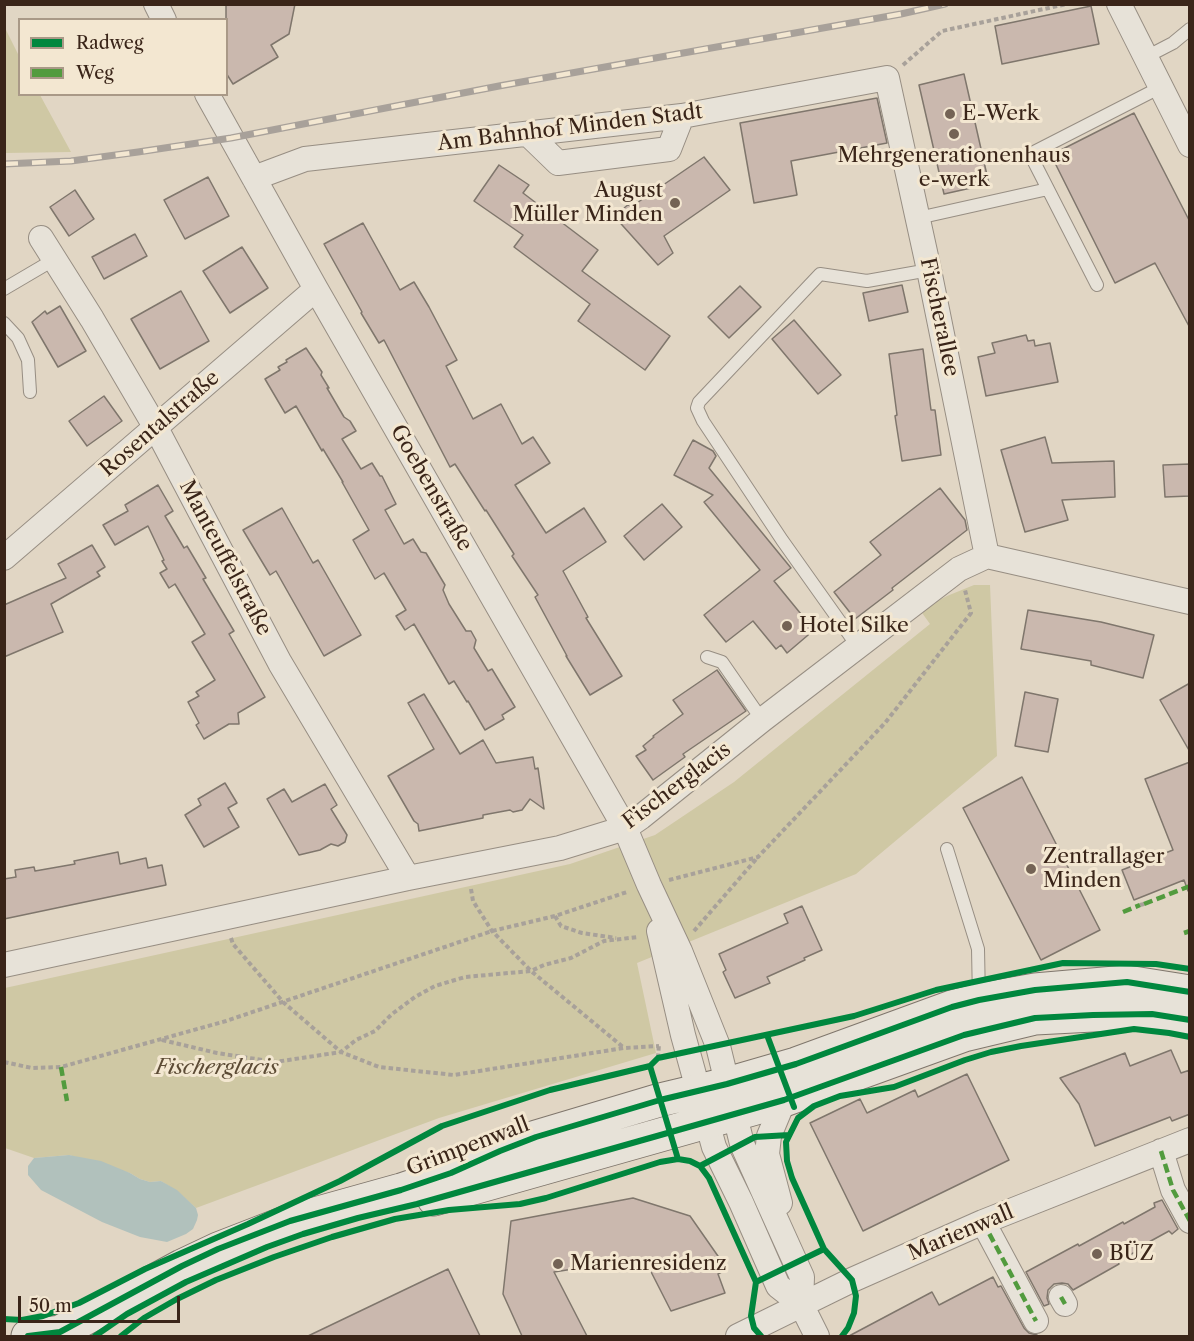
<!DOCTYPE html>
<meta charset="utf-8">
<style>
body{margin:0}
#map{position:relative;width:1194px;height:1341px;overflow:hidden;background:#e1d6c4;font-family:"Libre Caslon Text",serif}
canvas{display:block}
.frame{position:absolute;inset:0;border:6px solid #3a2519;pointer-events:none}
.legend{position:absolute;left:18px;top:18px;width:210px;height:78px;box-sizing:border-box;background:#f3e7d1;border:2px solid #a99987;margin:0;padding:8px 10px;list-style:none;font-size:18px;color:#3a2519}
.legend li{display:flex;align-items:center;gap:12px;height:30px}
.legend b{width:30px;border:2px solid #a99987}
.scale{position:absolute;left:18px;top:1296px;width:162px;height:27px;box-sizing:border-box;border:3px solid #3a2519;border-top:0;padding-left:8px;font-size:18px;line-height:21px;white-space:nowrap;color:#3a2519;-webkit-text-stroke:4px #f3e7d1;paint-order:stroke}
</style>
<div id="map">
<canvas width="1194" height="1341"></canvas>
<div class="frame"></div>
<ul class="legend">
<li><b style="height:8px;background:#00873e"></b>Radweg</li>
<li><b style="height:8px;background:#529b3e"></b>Weg</li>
</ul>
<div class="scale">50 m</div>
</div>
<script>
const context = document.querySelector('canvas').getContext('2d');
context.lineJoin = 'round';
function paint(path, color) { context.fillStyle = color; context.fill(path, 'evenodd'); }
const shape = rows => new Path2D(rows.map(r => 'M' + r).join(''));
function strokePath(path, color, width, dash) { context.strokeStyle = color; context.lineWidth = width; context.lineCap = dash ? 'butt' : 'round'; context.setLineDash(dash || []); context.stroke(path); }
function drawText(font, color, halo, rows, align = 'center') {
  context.font = font + ' "Libre Caslon Text",serif'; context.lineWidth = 6; context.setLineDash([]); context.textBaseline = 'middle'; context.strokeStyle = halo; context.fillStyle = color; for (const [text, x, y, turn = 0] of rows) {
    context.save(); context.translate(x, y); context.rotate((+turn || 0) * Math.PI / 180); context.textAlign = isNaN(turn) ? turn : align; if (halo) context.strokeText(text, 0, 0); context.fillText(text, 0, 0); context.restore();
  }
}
paint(shape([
 [5,28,19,56,20,94,40,95,71,152,5,153],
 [974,585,990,585,997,756,856,874,637,963,656,1053,439,1118,196,1208,177,1191,161,1181,150,1182,140,1179,130,1173,69,1155,34,1158,5,1148,5,988,570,864,655,835,734,782,930,624,920,610,947,596]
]), '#cfc8a4');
paint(shape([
 [69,1155,101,1161,130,1173,140,1179,150,1182,161,1181,177,1190,196,1208,198,1215,197,1220,193,1229,186,1234,167,1242,140,1237,102,1222,41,1190,28,1175,28,1166,34,1158]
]), '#b1c1bc');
const building = shape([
 [226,4,295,4,289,34,271,45,278,57,233,84,226,73,226,4],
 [1091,6,1099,44,1002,64,995,26,1091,6],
 [964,74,989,184,944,194,919,85,964,74],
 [877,98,887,143,791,161,797,195,754,203,740,123,877,98],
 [1134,113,1190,222,1190,328,1155,263,1115,283,1051,155,1134,113],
 [704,157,730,190,664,236,673,253,658,265,614,216,629,204,631,207,704,157],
 [499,165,529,185,523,193,598,250,582,271,670,336,645,370,578,321,590,304,514,247,523,235,474,201,499,165],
 [208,177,229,216,185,239,164,200,208,177],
 [75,190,94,219,69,236,50,207,75,190],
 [363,223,400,290,414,282,429,307,457,360,446,366,473,419,501,404,522,444,533,437,550,463,515,485,546,533,584,508,606,542,563,571,588,617,586,618,622,676,590,695,566,656,567,656,535,597,538,595,512,556,514,554,486,510,485,511,455,464,450,467,384,340,379,343,361,313,362,312,324,244,363,223],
 [135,234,147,256,104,279,92,257,135,234],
 [242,247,268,288,230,313,203,271,242,247],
 [902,285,908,312,869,321,863,293,902,285],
 [740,286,761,307,729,338,708,317,740,286],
 [181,291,209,341,160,369,131,319,181,291],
 [60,306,86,351,58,367,32,322,45,311,47,314,60,306],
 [794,320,841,375,818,394,772,339,794,320],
 [1026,335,1028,341,1034,340,1035,346,1050,343,1058,382,986,396,978,357,995,353,992,343,1026,335],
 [306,348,322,372,321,375,329,388,327,388,344,417,350,421,356,431,342,439,361,469,372,463,380,476,382,476,396,504,385,510,404,544,413,539,421,552,426,553,445,585,443,590,449,604,466,631,471,631,476,640,474,648,488,671,492,669,515,707,502,715,504,719,485,730,468,701,467,702,454,681,449,684,414,624,405,630,396,616,406,610,384,573,375,579,353,540,369,530,342,482,343,482,323,449,322,451,296,406,285,413,265,379,280,370,278,367,287,362,286,360,306,348],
 [923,349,931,410,935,410,941,455,902,461,895,416,897,415,889,354,923,349],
 [104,396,122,421,87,446,69,421,104,396],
 [1045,437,1052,463,1114,461,1115,497,1062,500,1068,520,1025,532,1001,450,1045,437],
 [693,440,713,451,716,456,709,468,791,568,774,581,814,630,787,653,781,645,776,649,753,621,726,642,704,615,760,570,704,502,713,495,674,475,693,440],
 [1190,464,1190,496,1165,497,1163,465,1190,464],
 [158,485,173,511,165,516,184,548,187,546,206,578,203,579,234,631,229,634,265,697,238,713,239,724,229,724,204,739,196,725,199,723,188,702,199,696,196,692,215,680,192,642,205,634,175,584,169,588,160,573,167,569,162,561,164,560,148,526,115,545,103,525,128,511,125,505,158,485],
 [940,488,965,520,967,530,892,588,893,590,855,619,834,592,881,555,870,542,940,488],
 [662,504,682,527,644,560,624,536,662,504],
 [282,508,313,563,318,560,361,635,324,656,276,571,270,575,243,530,282,508],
 [92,545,105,567,97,572,100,576,51,604,63,632,4,657,4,605,66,578,58,564,92,545],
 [1028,610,1101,622,1154,635,1143,678,1091,665,1091,661,1021,649,1028,610],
 [717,670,746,711,683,754,685,757,653,780,636,756,646,750,643,746,654,737,653,736,683,714,673,700,717,670],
 [1190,683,1190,752,1160,700,1190,683],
 [1025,692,1058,699,1048,752,1015,746,1025,692],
 [424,694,460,754,483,740,496,763,533,757,535,769,538,768,544,809,530,799,522,810,513,812,510,810,483,815,483,818,419,831,418,824,414,821,388,776,434,749,408,703,424,694],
 [1190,762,1190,890,1188,891,1184,880,1134,900,1122,870,1173,850,1145,779,1190,762],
 [1022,777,1100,930,1041,960,963,808,1022,777],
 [225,783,237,803,228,808,239,827,204,847,185,815,201,805,198,799,225,783],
 [325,784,337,805,331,809,347,835,345,842,338,846,331,844,320,850,299,855,267,799,284,789,292,802,325,784],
 [118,852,120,864,146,858,148,868,162,865,166,885,4,919,4,879,16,877,15,870,34,867,35,871,75,864,74,861,118,852],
 [802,906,822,950,804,958,805,960,767,977,770,983,735,998,723,972,726,970,719,954,788,923,784,914,802,906],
 [1171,1050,1181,1073,1190,1070,1190,1114,1172,1121,1170,1117,1095,1146,1079,1104,1060,1078,1125,1053,1130,1066,1171,1050],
 [967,1074,1009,1160,863,1231,810,1123,860,1099,867,1113,915,1090,918,1097,967,1074],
 [633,1198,690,1216,727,1269,718,1274,725,1293,671,1311,644,1258,554,1272,587,1336,522,1336,503,1294,511,1221,633,1198],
 [1162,1200,1178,1229,1172,1234,1169,1231,1138,1248,1139,1250,1118,1261,1119,1264,1073,1290,1068,1284,1062,1283,1054,1284,1048,1290,1047,1298,1049,1304,1044,1306,1026,1272,1078,1244,1079,1246,1123,1222,1124,1224,1155,1207,1154,1203,1162,1200],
 [448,1269,480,1336,308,1336,448,1269],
 [993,1277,998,1287,1001,1286,1024,1328,1029,1333,1037,1335,1038,1336,849,1336,932,1292,939,1305,993,1277]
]);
paint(building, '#cab8ae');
strokePath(building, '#7f766c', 1.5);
const lane = shape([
 [1146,57,1173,43,1190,29],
 [918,218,1048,189],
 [1097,285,1030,154,1161,87],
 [4,289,55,259],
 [4,323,18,338,28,360,30,392],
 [858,647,782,540,703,421,697,408,699,402,820,274,867,281,929,270],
 [707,657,722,662,762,720],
 [947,849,978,949,979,999]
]);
const street = shape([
 [156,4,164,20],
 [1119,4,1190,145],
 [207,94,316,289,625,828,649,885,680,951,718,1046,742,1144,802,1277,801,1304],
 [528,134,558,163,669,149,682,116],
 [254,178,305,159,682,116,887,78,929,270,987,556],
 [41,238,92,319,156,428,280,663,408,878],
 [4,558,316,289],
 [659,931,683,1035,714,1147,741,1202,778,1286,801,1304,817,1336],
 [4,965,408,878,560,848,625,828,641,817,762,720,959,569,987,556,1190,602],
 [1161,1151,1173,1190,1190,1221],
 [780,1203,767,1154,769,1136,784,1100],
 [983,1222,1036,1321],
 [1061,1297,1065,1304],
 [738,1336,852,1280,983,1222,1190,1140]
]);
const secondary = shape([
 [434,1199,784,1100,964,1035,1035,1018,1093,1015,1152,1014,1190,1020],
 [28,1336,60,1332,182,1266,218,1249,290,1221,401,1190,451,1173,500,1151,536,1137,660,1100,727,1084,796,1064,952,1007,979,1000,1035,990,1127,982,1190,992]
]);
strokePath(lane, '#978e83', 14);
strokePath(street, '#978e83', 26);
strokePath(secondary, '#7f766c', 35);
strokePath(shape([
 [903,65,942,31,1067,4],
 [669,880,758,857,885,723,971,613,965,590],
 [471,889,473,901,492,931,531,971,623,1047],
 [1140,905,1144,904],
 [555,916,561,926,582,933,616,938],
 [694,931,758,857],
 [231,938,233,944,283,1002,341,1052,379,1067,454,1075,624,1048,659,1046],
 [162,1040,217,1053,275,1062,341,1052,356,1040,375,1031,392,1014,415,997,435,986,465,977,531,971,544,965,571,958,604,941,638,937],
 [658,1058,659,1044],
 [4,1062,32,1068,61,1067,226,1021,492,931,555,916,627,892]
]), '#a8a19a', 4, [4.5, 3]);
strokePath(lane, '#e7e2d8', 12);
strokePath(street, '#e7e2d8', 24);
strokePath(secondary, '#e7e2d8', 33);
const rail = shape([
 [4,164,71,161,138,152,231,138,499,86,901,14,945,4]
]);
strokePath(rail, '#a8a19a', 7);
strokePath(rail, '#f3e7d1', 4.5, [14]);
strokePath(shape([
 [1144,904,1190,886],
 [1123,912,1140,905],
 [1184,933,1190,931],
 [61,1067,67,1101],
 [1161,1151,1173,1190,1190,1221],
 [983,1222,1036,1321],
 [1061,1297,1065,1304]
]), '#529b3e', 4.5, [9, 4.5]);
strokePath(shape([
 [767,1035,794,1107],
 [650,1066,678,1159],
 [700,1166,755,1137,789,1135],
 [756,1282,824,1249],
 [4,1319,22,1320,43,1316,79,1303,145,1269,248,1224,340,1181,442,1126,550,1090,650,1066,658,1058,854,1016,936,990,1063,963,1156,964,1190,969],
 [28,1336,60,1332,182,1266,218,1249,290,1221,401,1190,451,1173,500,1151,536,1137,660,1100,727,1084,796,1064,952,1007,979,1000,1035,990,1127,982,1190,992],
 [95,1336,127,1314,186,1282,267,1247,303,1234,358,1218,417,1204,784,1100,964,1035,1035,1018,1093,1015,1152,1014,1190,1020],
 [121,1336,144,1318,177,1299,216,1280,274,1257,332,1237,395,1219,449,1210,520,1204,546,1198,660,1162,678,1159,690,1161,700,1166,709,1178,756,1282,751,1316,754,1328,761,1336],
 [842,1336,848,1328,854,1313,856,1296,852,1280,824,1249,792,1178,787,1161,786,1142,798,1118,814,1106,840,1096,894,1087,965,1060,991,1052,1021,1046,1134,1029,1169,1033,1190,1037]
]), '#00873e', 6);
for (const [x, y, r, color] of [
 [950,114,6,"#746355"],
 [954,134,6,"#746355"],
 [675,203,6,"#746355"],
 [787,626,6,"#746355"],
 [1031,869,6,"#746355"],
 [1097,1254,6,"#746355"],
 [558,1264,6,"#746355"]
]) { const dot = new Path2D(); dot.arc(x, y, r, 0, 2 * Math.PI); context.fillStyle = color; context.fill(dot); strokePath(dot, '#f3e7d1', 2); }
drawText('21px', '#3a2519', '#f3e7d1', [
 ["E-Werk",962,114],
 ["Mehrgenerationenhaus",954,156,"center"],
 ["e-werk",954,180,"center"],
 ["August",663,191,"right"],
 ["Müller Minden",663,215,"right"],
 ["Hotel Silke",799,626],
 ["Zentrallager",1043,857],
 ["Minden",1043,881],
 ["BÜZ",1109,1254],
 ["Marienresidenz",570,1264]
], 'left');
drawText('21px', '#3a2519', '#f3e7d1', [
 ["Am Bahnhof Minden Stadt",570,128,-7],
 ["Fischerallee",939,317,78],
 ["Rosentalstraße",160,424,-41],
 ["Goebenstraße",431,488,60],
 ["Manteuffelstraße",225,558,62],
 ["Fischerglacis",677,786,-37],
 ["Grimpenwall",468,1147,-21],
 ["Marienwall",961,1233,-23]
]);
drawText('italic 21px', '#5c4b35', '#f3e7d1', [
 ["Fischerglacis",217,1068]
]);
</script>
